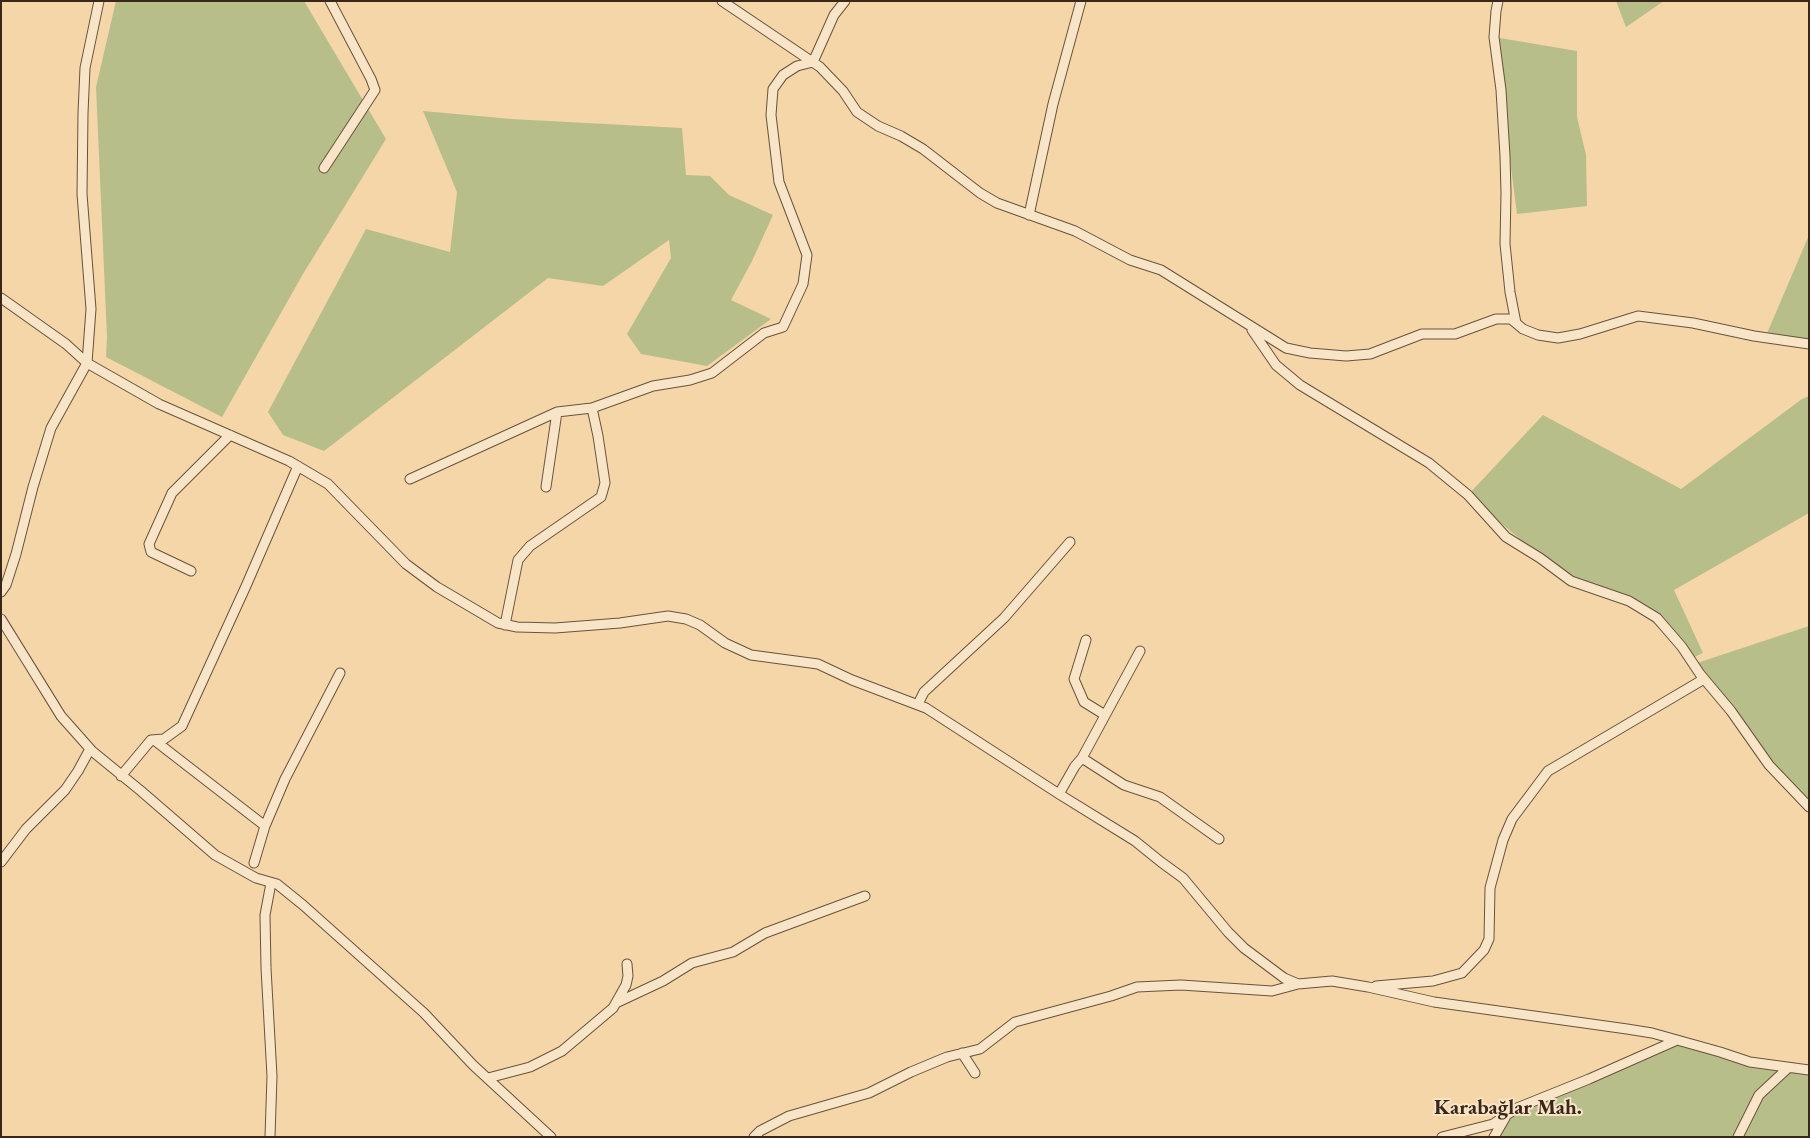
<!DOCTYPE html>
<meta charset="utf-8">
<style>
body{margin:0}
#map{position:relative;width:1810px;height:1138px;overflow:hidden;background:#f4d6a8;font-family:"EB Garamond",serif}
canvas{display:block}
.frame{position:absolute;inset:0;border:2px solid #392719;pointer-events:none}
</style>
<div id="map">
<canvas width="1810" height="1138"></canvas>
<div class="frame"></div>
</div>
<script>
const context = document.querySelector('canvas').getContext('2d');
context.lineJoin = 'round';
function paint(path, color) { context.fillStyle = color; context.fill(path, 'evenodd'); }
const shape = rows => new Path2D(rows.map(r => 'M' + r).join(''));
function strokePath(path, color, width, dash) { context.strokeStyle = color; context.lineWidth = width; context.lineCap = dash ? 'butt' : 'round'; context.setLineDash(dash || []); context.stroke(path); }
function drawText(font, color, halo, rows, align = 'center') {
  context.font = font + ' "EB Garamond",serif'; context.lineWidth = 4; context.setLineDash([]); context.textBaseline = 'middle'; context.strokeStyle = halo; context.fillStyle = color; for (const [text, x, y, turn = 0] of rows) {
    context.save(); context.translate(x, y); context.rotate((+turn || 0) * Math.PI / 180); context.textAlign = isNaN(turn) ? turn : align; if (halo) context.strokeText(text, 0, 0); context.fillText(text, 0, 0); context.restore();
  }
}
paint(shape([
 [116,1,304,1,386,139,303,274,222,417,106,357,107,337,96,87],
 [1616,1,1664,1,1626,27],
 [1494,37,1577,51,1577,117,1586,155,1587,206,1517,214],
 [423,111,511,119,682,128,686,175,710,176,729,195,773,215,752,261,731,300,771,319,707,366,641,354,627,334,671,258,669,240,603,286,548,278,324,451,283,435,268,412,366,229,450,252,457,192],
 [1809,235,1809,342,1765,338],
 [1809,396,1809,513,1674,590,1703,653,1690,659,1635,605,1555,569,1468,495,1543,415,1681,489,1802,399],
 [1809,626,1809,802,1806,803,1694,664],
 [1675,1041,1809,1074,1809,1137,1493,1137,1503,1110]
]), '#b8be8a');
const minor = shape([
 [722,1,820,67,843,91,857,112,878,126,901,136,923,149,980,193,997,203,1075,231,1130,260,1161,270,1286,348,1310,353,1346,356,1370,354,1422,334,1455,334,1496,319,1511,319,1523,329,1538,335,1558,338,1580,334,1638,316,1693,323,1754,336,1809,344],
 [1498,1,1496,11,1494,37,1501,90,1505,156,1506,193,1505,244,1510,292,1516,323],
 [324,168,375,90,371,79,330,1],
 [1029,215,1053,104,1081,1],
 [1,298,66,344,87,363,159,404,289,461,328,484,406,564,437,587,498,623,517,627,555,628,620,623,668,616,686,619,700,625,725,643,751,655,818,664,852,680,926,708,1059,794,1135,841,1161,862,1183,878,1228,932,1244,948,1284,978,1298,984],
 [1252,330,1276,365,1300,385,1429,463,1468,495,1506,537,1540,558,1571,581,1629,601,1657,618,1682,647,1700,674,1731,711,1769,765,1809,807],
 [410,479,557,412,592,408],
 [546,487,557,412],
 [191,571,151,552,149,544,172,493,230,435],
 [1,592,6,585,16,554,33,487,51,428,87,363,91,309,82,194,83,113,85,68,99,1],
 [1,619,61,716,92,751,141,791,215,855,256,878,277,884,303,905,424,1013,473,1065,551,1137],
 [505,625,518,560,530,546,601,497,605,483,598,436,592,408,653,386,690,380,712,373,764,333,783,327,803,284,807,255,779,182,771,115,773,89,783,75,797,66,813,62,834,15,845,1],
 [1086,640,1074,679,1084,702,1105,715],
 [918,704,924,692,1004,618,1070,542],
 [154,740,265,826],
 [1082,758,1124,785,1160,797,1219,839],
 [121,776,151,740,164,739,182,726,246,586,298,466],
 [1059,794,1075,766,1082,758,1140,651],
 [1,862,26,829,65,790,78,771,90,749],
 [254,863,265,826,285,779,340,673],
 [1376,986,1433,981,1462,973,1484,950,1489,939,1490,888,1503,840,1512,819,1548,771,1704,679],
 [616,1003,663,981,692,963,733,952,765,933,865,896],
 [962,1053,975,1073],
 [488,1078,530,1067,562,1051,613,1008,626,985,628,976,627,964],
 [270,1137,272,1076,266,968,265,915,271,883],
 [754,1137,760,1131,789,1116,869,1093,911,1072,947,1057,980,1049,1015,1022,1111,996,1137,987,1181,985,1272,991,1298,984,1332,981,1368,987,1434,1002,1627,1029,1652,1033,1720,1052,1750,1062,1809,1070],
 [1442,1137,1493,1124,1517,1108,1589,1079,1675,1041],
 [1494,1137,1505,1118],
 [1738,1137,1759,1095,1788,1068]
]);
strokePath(minor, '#68533d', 11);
strokePath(minor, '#f8e4c6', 9);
drawText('bold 21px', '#392719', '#f8e4c6', [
 ["Karabağlar Mah.",1508,1108]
]);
</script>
